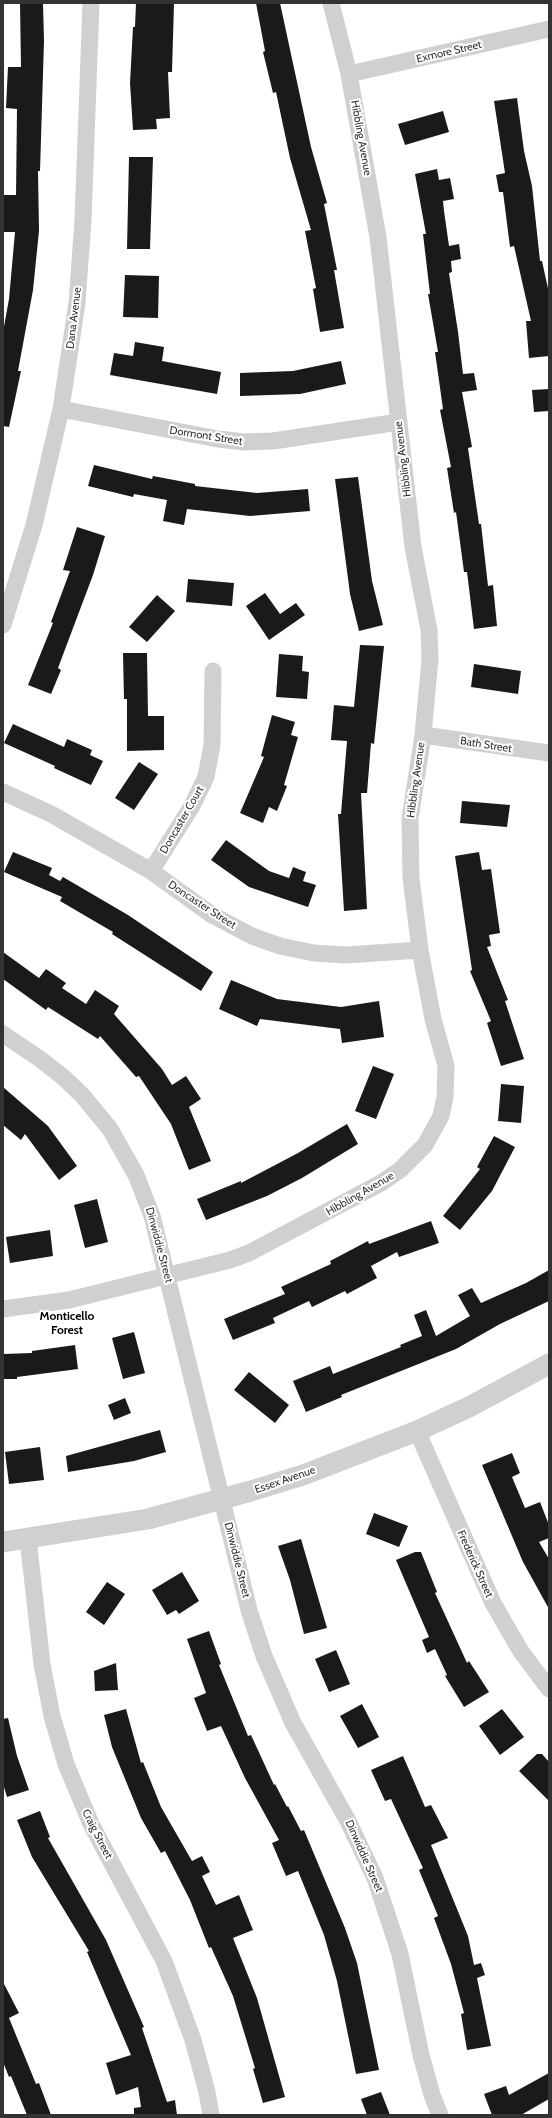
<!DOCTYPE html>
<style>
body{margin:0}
#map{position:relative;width:552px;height:2118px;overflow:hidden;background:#fff;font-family:Cabin,sans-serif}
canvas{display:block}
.frame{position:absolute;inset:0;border:4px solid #333;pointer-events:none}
</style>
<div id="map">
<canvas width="552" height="2118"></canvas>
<div class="frame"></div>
</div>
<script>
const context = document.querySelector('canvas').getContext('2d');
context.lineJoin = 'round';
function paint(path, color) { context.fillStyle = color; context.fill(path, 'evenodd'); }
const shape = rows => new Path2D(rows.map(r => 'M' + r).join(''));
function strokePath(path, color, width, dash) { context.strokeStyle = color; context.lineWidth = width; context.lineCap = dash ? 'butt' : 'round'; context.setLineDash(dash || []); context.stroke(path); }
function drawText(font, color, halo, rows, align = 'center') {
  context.font = font + ' Cabin,sans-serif'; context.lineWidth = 4; context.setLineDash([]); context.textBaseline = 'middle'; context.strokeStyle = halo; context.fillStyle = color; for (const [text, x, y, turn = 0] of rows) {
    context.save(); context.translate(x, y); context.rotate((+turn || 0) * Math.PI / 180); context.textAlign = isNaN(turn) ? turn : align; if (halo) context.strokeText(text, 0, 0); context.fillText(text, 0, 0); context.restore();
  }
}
paint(shape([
 [20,3,43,3,44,41,40,171,38,171,39,231,33,290,18,371,21,371,9,427,3,426,3,332,9,299,15,232,3,232,3,195,16,195,17,109,6,108,8,67,21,67],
 [136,3,174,3,172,72,168,72,170,118,156,119,157,129,133,130,130,83,133,27,135,27],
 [256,3,280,3,311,147,327,203,324,204,337,270,334,270,344,328,320,332,313,289,316,288,305,231,311,230,290,158,276,92,273,93,263,52,265,51],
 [517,98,524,151,532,186,540,261,542,261,549,293,549,356,529,358,526,321,531,321,514,246,510,247,503,192,499,192,496,175,505,173,494,101],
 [443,111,449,132,405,145,398,124],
 [129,157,153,157,150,249,127,249],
 [437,169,439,180,450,178,454,199,443,201,444,211,449,246,459,244,461,259,451,261,452,272,449,273,458,332,463,374,474,373,477,390,462,392,472,447,468,448,479,524,481,524,488,586,493,585,497,626,474,629,467,572,464,572,456,512,454,513,447,468,451,467,440,410,443,409,435,352,438,352,428,294,430,294,423,234,426,234,415,174],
 [125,275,159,276,158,318,123,317],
 [135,342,164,347,162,361,221,372,217,394,110,375,114,353,133,356],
 [341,361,346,384,300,394,240,396,240,373,293,371],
 [549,389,549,411,534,412,532,390],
 [94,465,152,479,153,476,195,484,195,486,257,493,308,489,310,511,250,516,187,509,184,525,163,521,167,500,134,494,133,497,88,486],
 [358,477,372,581,383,625,359,631,350,594,335,479],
 [77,527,105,536,93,575,58,668,61,670,51,694,28,685,53,623,51,622,70,571,63,570],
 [188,579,234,583,232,606,186,602],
 [265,593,280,614,296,603,305,615,269,640,246,606],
 [157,595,175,611,147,642,129,627],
 [360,645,384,646,374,744,371,743,367,793,361,793,367,909,344,911,338,814,341,814,347,741,331,740,334,705,354,707],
 [123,653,147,653,148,716,164,716,164,750,127,751,127,699,124,699],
 [279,654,303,656,302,671,309,672,307,699,276,697],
 [474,664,521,671,518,694,471,687],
 [272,715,295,722,291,735,298,737,284,785,287,786,277,811,269,807,263,823,240,813,264,757,261,756],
 [13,724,64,747,67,739,92,750,90,755,103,761,91,785,54,768,55,766,4,743],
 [139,762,158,774,134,810,115,798],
 [462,801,510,805,507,827,460,823],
 [226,840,269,871,289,878,293,867,306,872,303,881,316,885,308,907,249,887,211,860],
 [13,852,52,868,49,875,60,881,63,877,128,915,213,972,201,991,112,934,113,932,60,901,62,897,4,872],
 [479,852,482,870,491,869,500,933,489,935,491,946,487,947,508,1000,505,1001,524,1059,501,1066,487,1023,491,1021,470,971,472,970,455,856],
 [3,952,39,978,46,969,66,983,62,988,86,1004,95,990,119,1006,114,1014,162,1069,172,1085,186,1076,201,1099,189,1107,211,1161,189,1170,171,1124,139,1076,136,1077,100,1036,98,1039,48,1007,46,1010,3,979],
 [231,980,277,999,341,1007,379,1001,384,1037,342,1043,340,1029,260,1019,257,1026,219,1009],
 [373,1066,394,1074,376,1119,355,1111],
 [501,1084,524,1086,521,1123,498,1121],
 [3,1087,48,1126,77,1166,59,1180,25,1134,21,1140,3,1125],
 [347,1124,358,1144,302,1178,267,1196,206,1220,197,1199,241,1181,241,1183,298,1153],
 [494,1136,515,1147,492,1191,460,1230,443,1216,480,1169,477,1167],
 [97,1199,108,1242,85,1248,74,1205],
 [431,1221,439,1243,399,1257,397,1252,371,1266,377,1278,347,1294,345,1291,312,1307,309,1301,273,1318,275,1323,233,1340,224,1319,285,1294,281,1287,331,1264,330,1261,368,1241,369,1244],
 [50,1230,53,1256,10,1263,6,1237],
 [549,1270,549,1301,500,1324,456,1349,341,1395,342,1397,306,1412,293,1381,330,1366,333,1374,401,1347,400,1345,422,1336,414,1315,426,1310,436,1336,470,1316,458,1295,472,1288,481,1303,526,1283],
 [134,1332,145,1373,123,1379,112,1338],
 [75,1345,78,1369,17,1377,17,1379,3,1379,3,1354,32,1353,32,1351],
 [249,1372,289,1405,275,1423,234,1390],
 [125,1398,131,1413,114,1420,108,1405],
 [160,1430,166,1452,134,1461,68,1472,66,1456],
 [40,1447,44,1480,9,1484,5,1452],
 [512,1453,520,1473,512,1477,525,1508,540,1502,549,1525,549,1538,539,1542,549,1559,549,1609,523,1562,482,1465],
 [374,1513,408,1526,399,1547,366,1534],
 [301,1539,327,1628,304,1634,290,1580,278,1546],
 [415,1552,421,1552,437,1592,435,1593,467,1663,469,1661,489,1692,464,1707,445,1676,447,1675,435,1649,427,1653,422,1640,429,1637,396,1560],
 [182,1572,199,1601,179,1614,176,1610,167,1615,152,1590],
 [107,1582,125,1594,104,1625,86,1612],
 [209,1631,221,1664,219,1665,248,1736,251,1735,274,1785,275,1784,287,1807,288,1806,301,1831,304,1830,345,1928,357,1963,379,2070,356,2074,337,1981,324,1935,298,1871,286,1876,272,1843,279,1840,245,1778,221,1726,207,1731,194,1698,206,1693,187,1639],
 [336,1650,350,1684,329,1692,315,1659],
 [116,1663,118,1690,95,1691,94,1671],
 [362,1704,379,1737,358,1748,340,1716],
 [126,1709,141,1763,143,1762,161,1807,192,1861,202,1856,210,1872,202,1876,216,1905,239,1895,253,1930,233,1938,257,1998,285,2097,263,2103,253,2069,255,2068,233,1996,211,1947,209,1948,190,1900,165,1851,161,1853,141,1818,112,1747,104,1715],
 [502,1709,524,1737,500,1755,479,1726],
 [8,1718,17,1756,29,1790,7,1797,3,1784,3,1719],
 [537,1754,542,1754,549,1762,549,1801,519,1771],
 [403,1756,425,1807,431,1805,448,1838,431,1845,468,1936,474,1965,481,1963,485,1975,477,1978,491,2046,467,2050,461,2014,464,2013,451,1964,434,1918,438,1916,419,1870,423,1868,391,1799,385,1801,371,1770],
 [40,1811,50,1837,48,1838,106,1940,144,2027,142,2028,167,2102,175,2100,177,2115,134,2115,134,2108,141,2107,138,2087,116,2095,106,2063,131,2055,87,1952,89,1951,32,1857,17,1820],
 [3,1982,19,2013,9,2018,36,2084,39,2083,51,2115,27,2115,11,2076,9,2077,3,2062],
 [549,2073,549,2099,521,2115,492,2115,484,2094,506,2086,509,2095],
 [381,2092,390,2115,367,2115,361,2099]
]), '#1a1a1a');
strokePath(shape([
 [349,74,549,29],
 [61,409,218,439,244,442,273,441,399,422],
 [3,625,34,525,61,409,77,303,83,220,91,3],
 [423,735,549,753],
 [3,792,51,814,151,871,212,915,252,936,280,946,314,953,346,955,420,950],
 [151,871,192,806,206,777,212,745,213,671],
 [3,1034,40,1059,63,1077,82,1095,110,1129,136,1175,152,1216,249,1610,264,1656,293,1723,348,1821,375,1878,400,1954,421,2055,432,2095,440,2115],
 [3,1309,69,1300,230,1260,249,1253,381,1183,400,1170,425,1145,441,1116,445,1097,446,1066,433,1019,420,950,411,878,410,819,423,735,430,659,429,630,413,547,378,237,349,74,331,3],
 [417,1431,493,1603,520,1650,549,1689],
 [28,1539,42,1664,52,1716,66,1764,91,1824,164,1961,193,2040,207,2092,211,2115]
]), '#d0d0d0', 17);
strokePath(shape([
 [3,1542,148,1519,251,1491,303,1475,417,1431,469,1407,549,1364]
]), '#d0d0d0', 21);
drawText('11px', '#333', '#fff', [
 ["Exmore Street",449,52,-13],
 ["Hibbling Avenue",361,138,80],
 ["Dana Avenue",74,318,-83],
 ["Dormont Street",206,436,9],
 ["Hibbling Avenue",403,459,-97],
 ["Bath Street",486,745,9],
 ["Hibbling Avenue",416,780,-82],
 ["Doncaster Court",182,820,-60],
 ["Doncaster Street",202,905,33],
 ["Hibbling Avenue",360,1194,-30],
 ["Dinwiddie Street",159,1245,75],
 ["Essex Avenue",285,1480,-19],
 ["Dinwiddie Street",237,1560,76],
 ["Frederick Street",475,1564,66],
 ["Craig Street",97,1834,63],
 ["Dinwiddie Street",364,1856,66]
]);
drawText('bold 12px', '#000', '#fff', [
 ["Monticello",67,1316],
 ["Forest",67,1330]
]);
</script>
